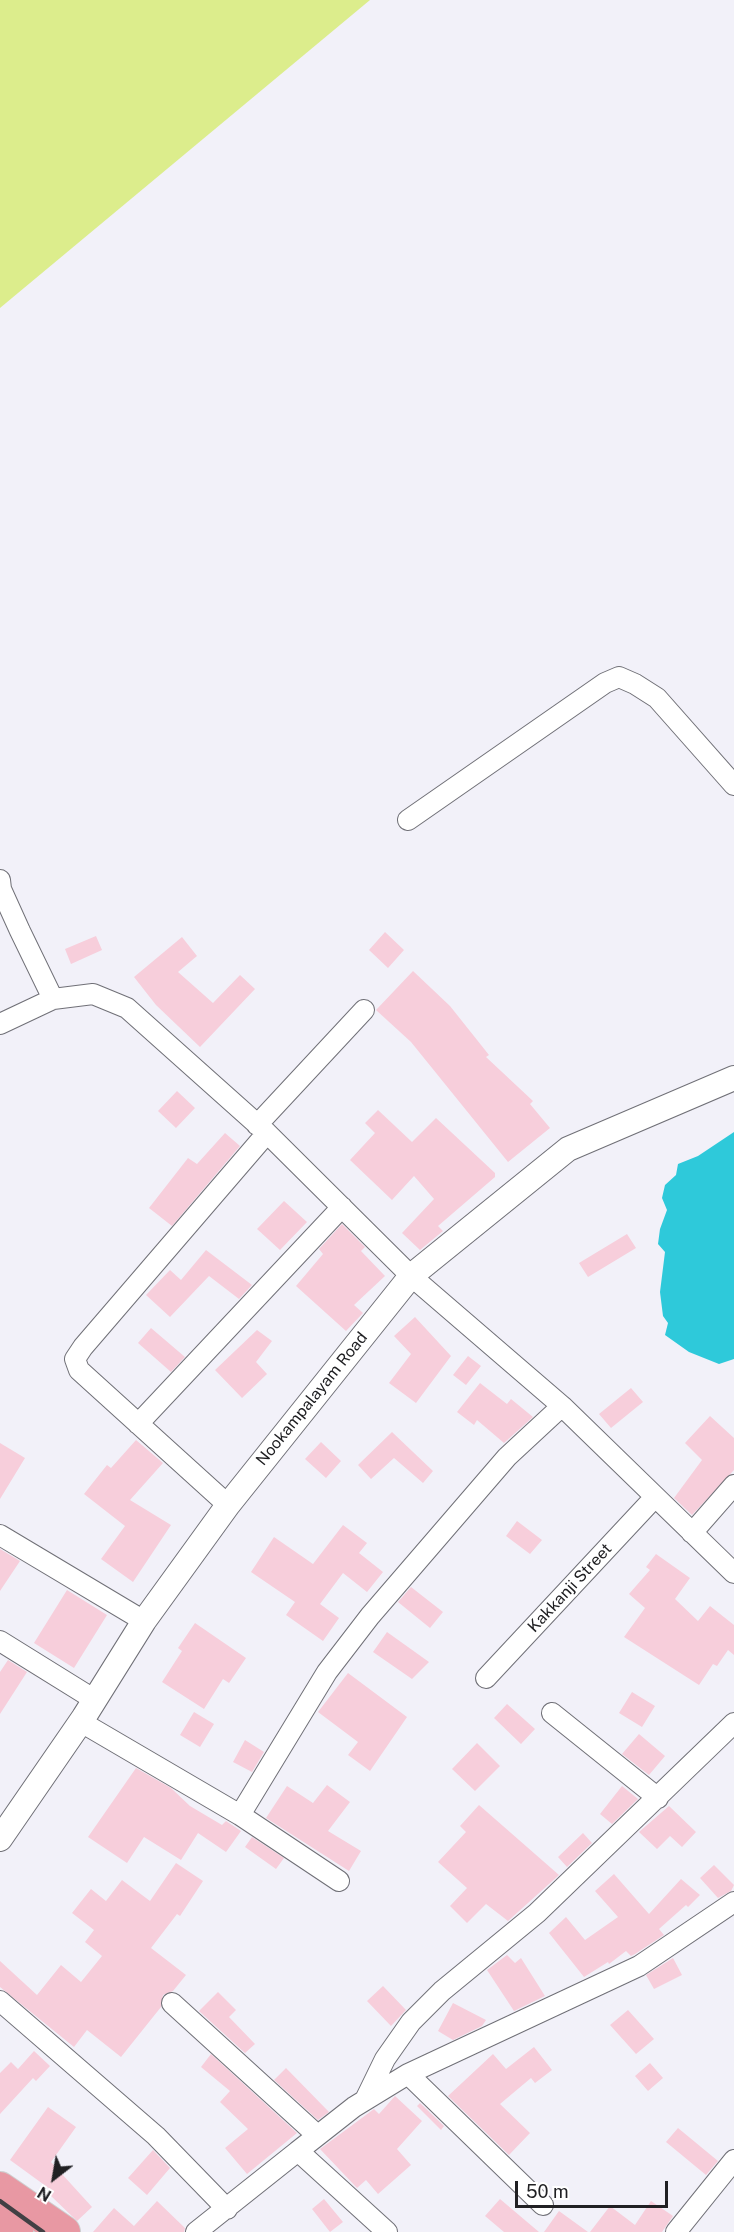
<!DOCTYPE html>
<style>
body{margin:0}
#map{position:relative;width:734px;height:2232px;overflow:hidden;background:#f2f1f9;font-family:"Public Sans",sans-serif}
canvas{display:block}
.north{position:absolute;left:24px;top:2148px;width:60px;height:60px;-webkit-text-stroke:4px #fff;paint-order:stroke;rotate:211deg;font-size:16px;font-weight:700;line-height:24px;text-align:center;color:#202023}
.north::after{content:'';display:block;margin:auto;width:21px;height:27px;background:#202023;clip-path:polygon(50% 0,100% 100%,50% 72%,0 100%)}
.scale{position:absolute;left:515px;top:2181px;width:153px;height:27px;box-sizing:border-box;border:3px solid #202023;border-top:0;padding-left:8px;font-size:18px;line-height:21px;white-space:nowrap;color:#202023;-webkit-text-stroke:4px #fff;paint-order:stroke}
</style>
<div id="map">
<canvas width="734" height="2232"></canvas>
<div class="north">N</div>
<div class="scale">50 m</div>
</div>
<script>
const context = document.querySelector('canvas').getContext('2d');
context.lineJoin = 'round';
function paint(path, color) { context.fillStyle = color; context.fill(path, 'evenodd'); }
const shape = rows => new Path2D(rows.map(r => 'M' + r).join(''));
function strokePath(path, color, width, dash) { context.strokeStyle = color; context.lineWidth = width; context.lineCap = dash ? 'butt' : 'round'; context.setLineDash(dash || []); context.stroke(path); }
function drawText(font, color, halo, rows, align = 'center') {
  context.font = font + ' "Public Sans",sans-serif'; context.lineWidth = 5; context.setLineDash([]); context.textBaseline = 'middle'; context.strokeStyle = halo; context.fillStyle = color; for (const [text, x, y, turn = 0] of rows) {
    context.save(); context.translate(x, y); context.rotate((+turn || 0) * Math.PI / 180); context.textAlign = isNaN(turn) ? turn : align; if (halo) context.strokeText(text, 0, 0); context.fillText(text, 0, 0); context.restore();
  }
}
paint(shape([
 [0,0,370,0,0,308]
]), '#dced8c');
paint(shape([
 [734,1132,734,1359,719,1364,689,1352,665,1335,668,1323,663,1316,660,1292,665,1252,658,1244,660,1229,667,1210,662,1198,665,1185,676,1175,678,1164,698,1156]
]), '#2ec9da');
paint(shape([
 [385,932,404,950,388,968,369,950],
 [96,936,102,950,71,964,65,949],
 [182,937,197,956,178,972,213,1003,240,975,255,989,200,1047,156,1005,134,977],
 [413,971,450,1006,489,1055,486,1057,533,1101,530,1104,550,1128,508,1162,411,1042,376,1010],
 [177,1091,195,1108,176,1128,158,1111],
 [378,1110,412,1142,436,1118,495,1173,495,1177,438,1226,443,1231,420,1250,402,1233,434,1199,414,1176,392,1200,350,1160,375,1133,365,1123],
 [225,1133,240,1146,172,1226,149,1208,188,1158,197,1164],
 [284,1201,307,1222,280,1250,257,1229],
 [342,1224,365,1247,361,1251,385,1276,354,1305,363,1313,346,1331,296,1286,323,1254,319,1249],
 [627,1234,636,1248,588,1277,579,1263],
 [206,1250,252,1285,239,1299,209,1276,170,1317,146,1295,170,1270,181,1280],
 [415,1317,451,1356,416,1403,389,1383,411,1354,394,1336],
 [151,1328,185,1357,171,1372,138,1343],
 [257,1330,272,1341,256,1362,267,1374,242,1398,215,1370],
 [468,1356,481,1366,466,1385,453,1375],
 [480,1383,507,1404,511,1399,533,1417,504,1443,477,1420,474,1425,457,1412],
 [631,1388,643,1402,611,1428,599,1414],
 [710,1416,734,1438,734,1470,692,1515,674,1498,702,1460,685,1443],
 [392,1432,433,1471,423,1483,394,1458,371,1479,358,1465],
 [136,1440,163,1463,130,1500,171,1525,133,1582,101,1559,125,1526,84,1494,107,1465,111,1468],
 [321,1442,341,1461,326,1478,305,1459],
 [0,1443,25,1458,0,1499],
 [517,1521,542,1540,530,1554,506,1536],
 [343,1525,367,1543,359,1553,383,1572,367,1592,343,1573,320,1604,339,1618,323,1641,286,1615,295,1602,251,1572,274,1537,313,1564],
 [0,1549,20,1561,0,1591],
 [656,1554,690,1578,675,1599,698,1621,710,1606,734,1625,734,1655,728,1650,717,1666,713,1664,699,1685,624,1637,645,1608,629,1594,650,1570,646,1567],
 [411,1587,443,1612,430,1628,398,1602],
 [67,1590,107,1615,74,1668,34,1643],
 [195,1623,246,1658,229,1683,223,1679,204,1709,162,1682,182,1651,178,1648],
 [387,1632,429,1662,412,1679,373,1652],
 [8,1660,27,1672,0,1714,0,1672],
 [348,1673,407,1717,370,1771,348,1755,358,1742,318,1712],
 [632,1692,655,1706,642,1727,619,1713],
 [507,1704,535,1729,521,1744,494,1718],
 [194,1712,214,1724,200,1747,180,1735],
 [639,1734,665,1756,649,1775,622,1754],
 [245,1740,264,1752,252,1772,233,1762],
 [477,1743,500,1766,475,1791,452,1769],
 [136,1768,171,1788,190,1806,222,1825,226,1821,241,1831,226,1852,198,1833,181,1860,144,1837,127,1863,88,1837],
 [327,1785,350,1802,328,1831,361,1851,349,1871,266,1818,287,1786,313,1803],
 [622,1786,638,1799,612,1824,600,1814],
 [479,1805,559,1875,508,1921,486,1904,467,1923,450,1906,467,1888,438,1862,466,1832,460,1826],
 [669,1806,696,1832,682,1847,670,1836,657,1849,639,1832],
 [583,1833,592,1843,567,1867,558,1857],
 [252,1837,284,1858,276,1869,245,1847],
 [176,1863,203,1881,180,1916,177,1914,151,1948,186,1975,173,1991,163,1995,161,2007,121,2057,87,2030,74,2047,0,1987,0,1961,37,1995,61,1965,81,1982,102,1956,85,1942,94,1930,72,1913,91,1889,106,1901,122,1880,150,1901],
 [714,1865,734,1885,731,1891,718,1898,700,1878],
 [614,1874,649,1914,681,1879,700,1895,688,1907,686,1905,659,1929,664,1935,635,1954,631,1956,626,1951,609,1964,608,1962,584,1977,549,1933,566,1917,585,1940,618,1917,595,1891],
 [507,1955,515,1963,521,1958,545,1996,514,2011,487,1970],
 [673,1958,682,1975,654,1989,646,1975],
 [383,1986,406,2010,391,2026,367,2001],
 [218,1992,236,2010,229,2017,255,2044,245,2053,199,2011],
 [453,2003,486,2020,482,2026,453,2040,438,2031],
 [628,2010,654,2039,636,2054,610,2025],
 [534,2047,552,2070,535,2083,531,2078,500,2104,530,2133,509,2155,448,2096,493,2054,506,2069],
 [34,2051,50,2066,36,2081,33,2078,0,2114,0,2073,11,2062,18,2069],
 [211,2054,297,2133,247,2174,225,2148,248,2129,220,2102,230,2091,201,2067],
 [650,2063,663,2078,648,2091,635,2076],
 [286,2068,329,2112,318,2120,274,2080],
 [395,2096,422,2121,397,2149,411,2165,378,2194,366,2180,357,2188,320,2149,374,2109,379,2114],
 [420,2103,444,2126,441,2130,417,2106],
 [48,2107,76,2127,51,2162,92,2207,77,2221,50,2195,54,2192,10,2160],
 [678,2128,718,2161,706,2175,666,2142],
 [153,2150,170,2168,147,2195,128,2178],
 [324,2199,343,2222,330,2232,312,2209],
 [500,2199,539,2232,504,2232,485,2216],
 [157,2201,185,2228,184,2232,93,2232,114,2208,134,2226],
 [651,2201,673,2216,662,2232,590,2232,610,2206,635,2225],
 [559,2211,588,2232,544,2232]
]), '#f7cedb');
const minor = shape([
 [408,820,605,683,619,677,635,684,657,698,734,785],
 [0,880,1,889,20,931,53,999],
 [0,1024,53,999,93,994,127,1008,267,1133,411,1276,562,1406,734,1573],
 [257,1125,364,1010],
 [138,1424,342,1207],
 [228,1505,79,1370,75,1359,83,1347,267,1133],
 [692,1533,734,1485],
 [0,1535,144,1621],
 [0,1641,95,1700],
 [486,1678,655,1497],
 [552,1713,658,1798],
 [81,1722,240,1815,339,1881],
 [240,1815,327,1672,370,1616,507,1457,562,1406],
 [0,2001,156,2136,227,2209],
 [172,2003,317,2135],
 [408,2074,543,2205],
 [365,2100,385,2059,411,2022,442,1991,537,1913,734,1723],
 [298,2151,354,2107,408,2074,639,1966,734,1902],
 [196,2232,298,2151,387,2232],
 [676,2232,734,2160]
]);
const tertiary = shape([
 [0,1839,84,1717,144,1621,228,1505,411,1276,568,1149,734,1078]
]);
const primary = shape([
 [0,2188,64,2232],
 [0,2220,17,2232]
]);
strokePath(minor, '#707077', 22);
strokePath(tertiary, '#707077', 26);
strokePath(primary, '#cececf', 34);
strokePath(minor, '#fff', 20);
strokePath(tertiary, '#fff', 24);
strokePath(primary, '#e898a3', 32);
strokePath(shape([
 [0,2201,43,2232]
]), '#414044', 4.5);
drawText('16px', '#202023', '#fff', [
 ["Nookampalayam Road",312,1399,-51],
 ["Kakkanji Street",570,1588,-47]
]);
</script>
